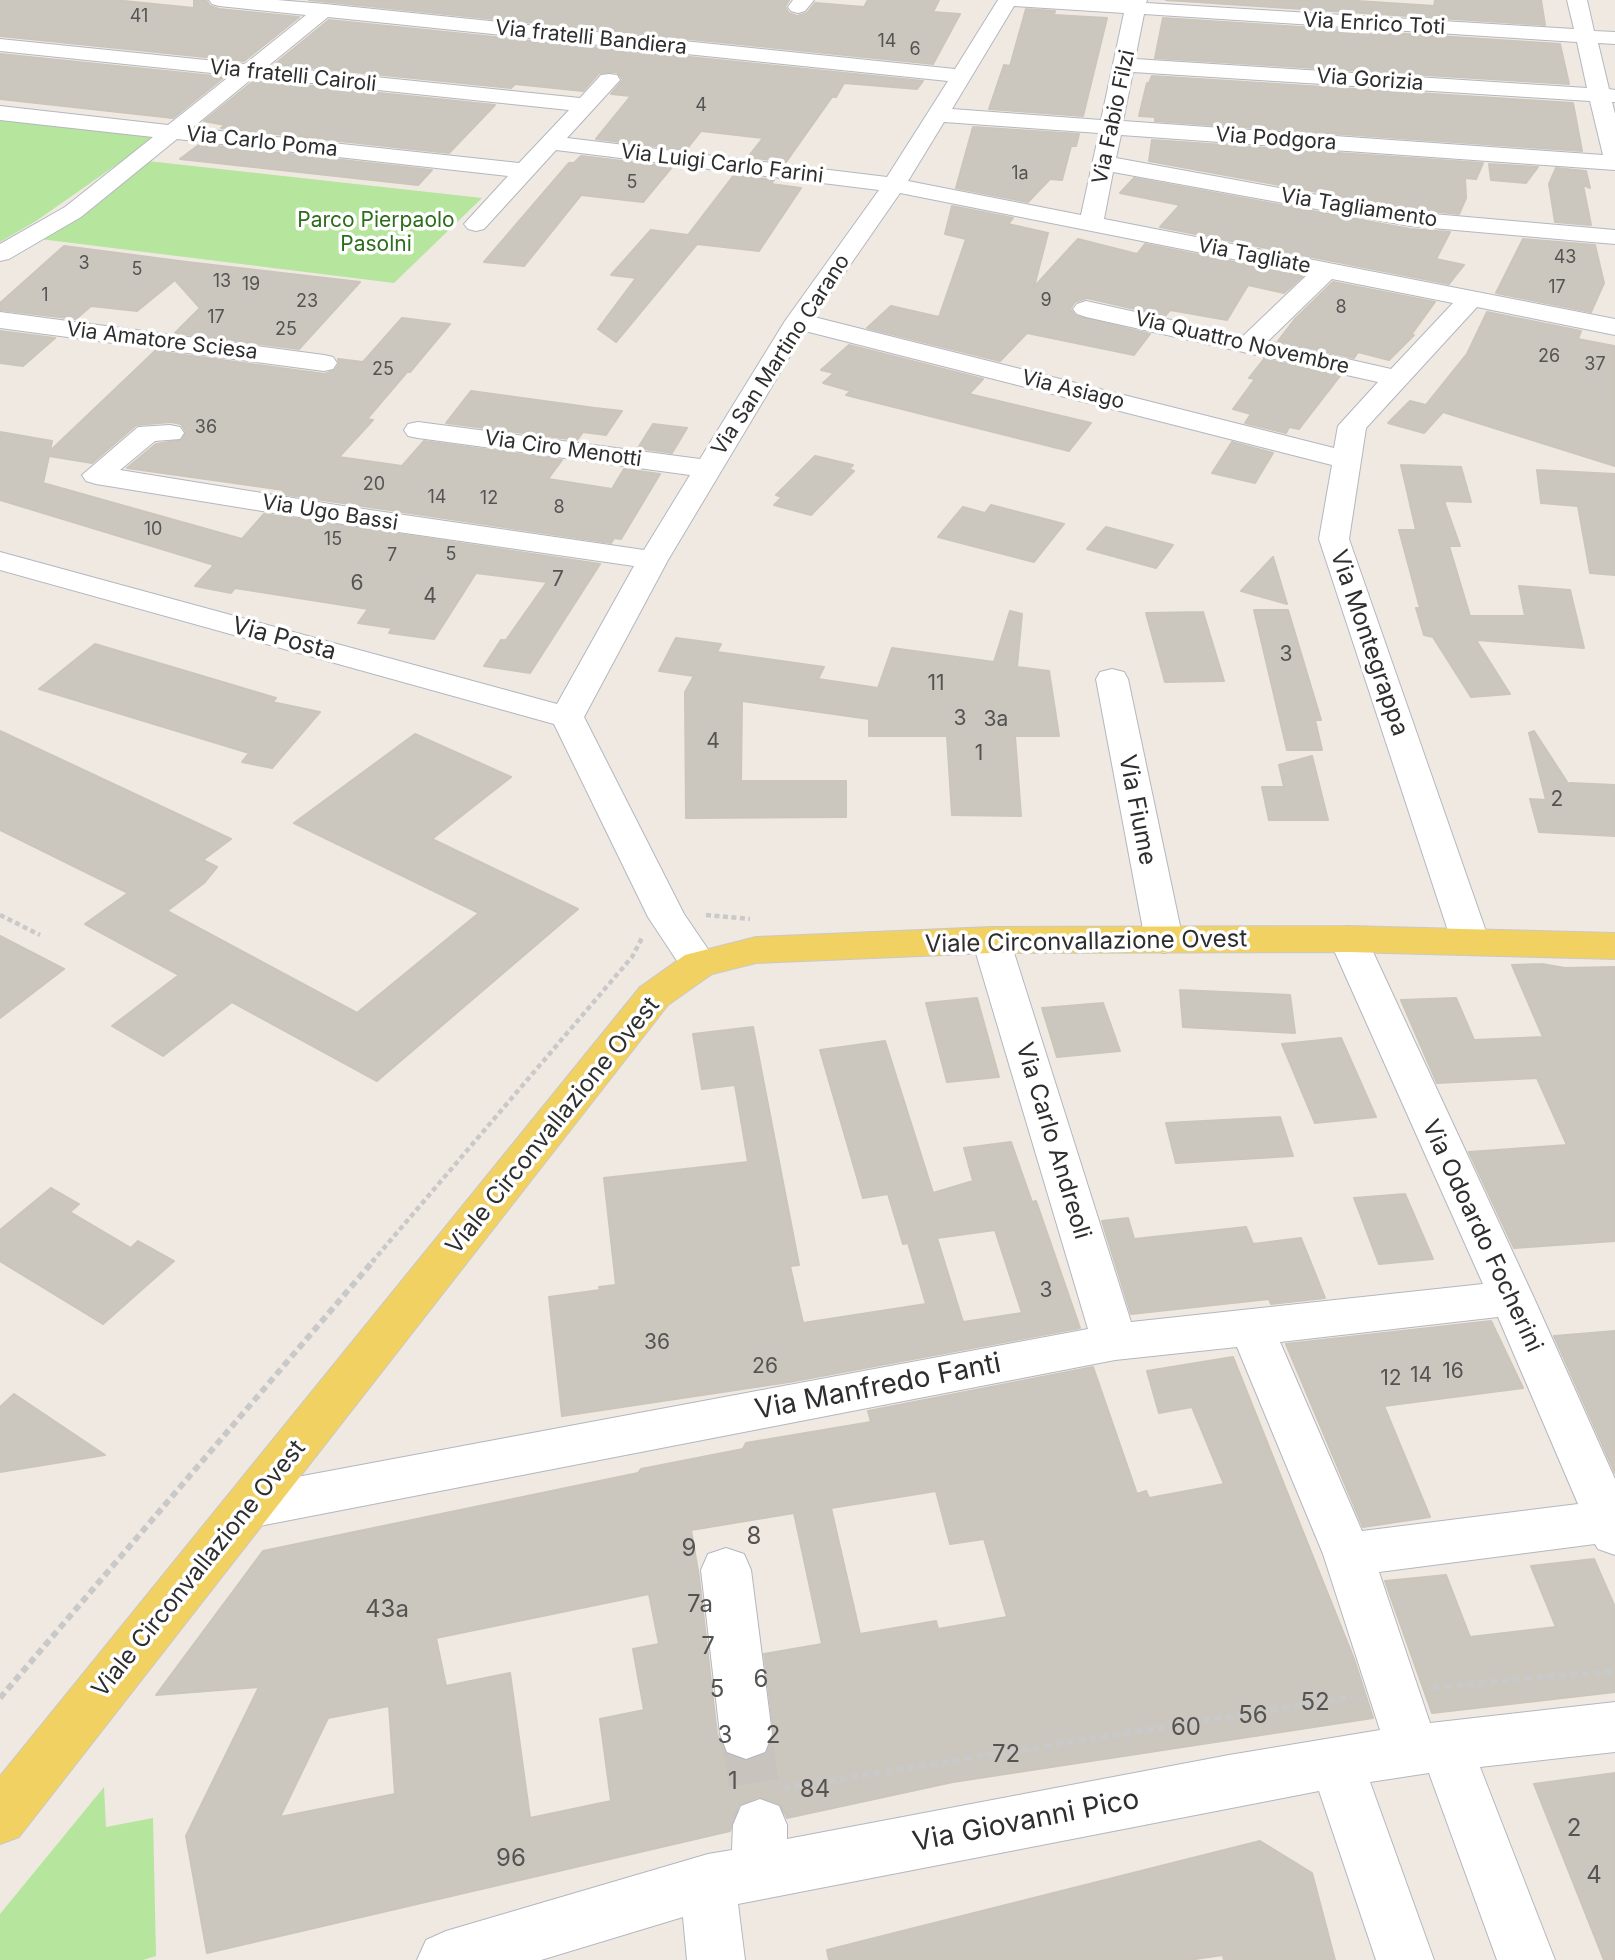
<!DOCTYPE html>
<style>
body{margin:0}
canvas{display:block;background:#efe9e1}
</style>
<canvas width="1615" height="1960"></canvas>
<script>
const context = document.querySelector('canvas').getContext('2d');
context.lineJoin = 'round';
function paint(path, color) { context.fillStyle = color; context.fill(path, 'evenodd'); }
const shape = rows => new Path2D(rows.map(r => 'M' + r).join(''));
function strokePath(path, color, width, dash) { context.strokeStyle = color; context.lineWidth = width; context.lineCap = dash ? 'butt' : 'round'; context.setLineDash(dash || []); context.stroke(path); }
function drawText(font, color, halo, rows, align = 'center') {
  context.font = font + ' Inter,sans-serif'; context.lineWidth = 7; context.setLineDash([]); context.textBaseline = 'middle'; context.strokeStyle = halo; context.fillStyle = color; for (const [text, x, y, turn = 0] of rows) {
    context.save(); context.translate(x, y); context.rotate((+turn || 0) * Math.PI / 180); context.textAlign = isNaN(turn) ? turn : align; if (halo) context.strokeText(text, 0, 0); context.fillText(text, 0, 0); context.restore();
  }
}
paint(shape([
 [0,117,159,135,36,221,0,242],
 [148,161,482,198,394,283,40,239],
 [104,1787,106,1827,153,1818,156,1956,143,1960,0,1960,0,1914]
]), '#b6e59e');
const building = shape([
 [0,0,114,0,194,8,194,0,206,0,210,6,219,9,299,17,244,61,0,36,0,0],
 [309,0,789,0,785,7,789,13,797,16,807,13,815,3,864,7,868,0,939,0,933,12,960,14,933,64,309,0],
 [1166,0,1342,0,1434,6,1435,0,1541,0,1545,25,1166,0],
 [1026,9,1055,11,1054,15,1107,18,1083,116,989,109,1004,65,1010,66,1026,9],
 [1163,18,1560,44,1569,84,1155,58,1163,18],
 [329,20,923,81,917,89,844,83,836,97,832,97,786,162,748,157,763,138,701,131,686,150,596,139,631,96,611,94,623,80,617,72,599,73,583,91,515,84,511,88,275,64,329,20],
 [0,54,224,77,173,118,0,99,0,54],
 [1152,76,1573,103,1582,151,1155,121,1155,117,1139,116,1147,83,1149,83,1152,76],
 [255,80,495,105,449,153,221,128,225,125,204,121,255,80],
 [973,127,1079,134,1076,146,1071,146,1062,180,1050,179,1028,202,956,188,973,127],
 [1152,140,1483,163,1476,179,1465,178,1466,198,1459,214,1410,209,1149,161,1152,140],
 [200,144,432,170,418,185,180,159,200,144],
 [581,156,672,167,643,202,581,195,524,266,484,262,569,163,574,163,581,156],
 [1489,164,1538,167,1526,183,1491,180,1489,164],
 [1556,168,1586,171,1590,188,1583,185,1591,225,1555,222,1549,184,1556,168],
 [734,175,774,180,771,184,801,188,759,251,697,244,616,342,598,329,636,278,611,275,651,230,688,235,734,175],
 [1134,178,1410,229,1450,232,1436,259,1464,265,1449,284,1160,227,1180,205,1120,193,1134,178],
 [952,206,1013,218,1008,224,1048,233,1034,287,1078,239,1137,254,1145,244,1303,276,1284,293,1248,285,1227,320,1170,310,1165,316,1087,298,1075,302,1070,309,1076,316,1150,334,1134,355,1027,333,1000,361,867,328,891,306,939,317,966,239,945,234,952,206],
 [1523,239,1595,245,1604,283,1591,312,1496,293,1523,239],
 [64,246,187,262,360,282,299,349,175,333,200,308,175,280,137,311,91,306,76,319,0,310,0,303,64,246],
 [1333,282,1435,302,1411,335,1414,335,1389,360,1358,352,1354,358,1278,341,1295,319,1333,282],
 [1487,312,1581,331,1578,339,1614,346,1615,466,1443,412,1424,433,1388,423,1410,401,1426,405,1467,354,1487,312],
 [402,318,450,324,410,372,407,372,367,419,373,420,339,457,402,466,424,441,562,460,548,479,612,489,624,469,660,474,621,539,614,538,611,543,336,502,282,494,284,490,127,468,156,444,182,440,186,432,181,424,171,422,136,425,92,463,49,456,43,483,242,539,264,514,600,564,530,673,484,666,501,640,506,640,547,582,476,573,434,639,389,633,392,628,358,623,368,609,235,588,231,593,195,586,214,565,0,500,0,432,52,441,50,451,155,351,325,374,335,370,339,364,338,359,363,362,402,318],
 [0,331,55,338,23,366,0,363,0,331],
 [849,345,983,379,969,394,1091,423,1069,451,846,395,851,391,823,383,834,373,821,370,849,345],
 [1264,359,1340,376,1299,429,1289,427,1286,433,1245,423,1251,414,1233,409,1255,379,1249,378,1264,359],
 [471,391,595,408,622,411,606,435,583,432,577,440,446,423,471,391],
 [653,424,687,428,672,453,638,448,653,424],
 [1232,442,1273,453,1255,483,1212,473,1232,442],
 [815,456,853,465,849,469,854,471,811,515,774,505,782,497,776,495,815,456],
 [1401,465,1461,467,1471,502,1444,501,1460,546,1449,546,1470,616,1525,616,1519,586,1570,590,1584,648,1476,640,1510,694,1471,697,1433,637,1424,635,1416,608,1420,608,1399,530,1416,530,1401,465],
 [1537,470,1615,474,1615,575,1590,573,1578,506,1541,503,1537,470],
 [991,505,1064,524,1034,562,938,537,963,507,985,513,991,505],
 [1106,527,1173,545,1156,568,1087,549,1106,527],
 [1273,557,1287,604,1241,591,1273,557],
 [1254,610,1288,610,1321,720,1315,720,1322,750,1287,750,1254,610],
 [1010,611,1022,614,1017,667,1049,671,1059,736,1015,736,1021,816,952,815,947,736,869,736,869,719,742,701,741,781,846,781,846,817,686,818,685,692,694,676,659,671,676,638,721,644,717,652,824,667,818,679,878,688,892,648,994,662,1010,611],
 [1203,612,1224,681,1165,682,1146,613,1203,612],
 [95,644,276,698,272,702,320,712,272,768,242,762,249,753,39,689,95,644],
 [0,731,231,839,203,860,217,867,204,883,167,911,357,1013,479,913,294,823,415,734,511,777,432,839,578,909,377,1081,232,1002,163,1056,112,1026,179,975,85,924,128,893,0,830,0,731],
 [1534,731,1571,788,1570,783,1615,785,1615,836,1539,832,1530,799,1546,800,1529,733,1534,731],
 [1312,756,1328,820,1269,820,1262,787,1284,787,1279,765,1312,756],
 [0,936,64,969,0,1018,0,936],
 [1542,964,1565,968,1615,967,1615,1241,1514,1248,1469,1152,1567,1145,1537,1078,1437,1083,1401,1000,1456,998,1474,1040,1543,1037,1512,965,1542,964],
 [1180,990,1290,995,1295,1033,1183,1027,1180,990],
 [977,998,999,1077,947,1082,926,1003,977,998],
 [1103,1003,1120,1051,1057,1057,1042,1008,1103,1003],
 [753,1027,799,1265,790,1266,803,1323,926,1304,908,1243,903,1244,888,1194,863,1198,820,1050,885,1041,933,1193,973,1181,964,1148,1011,1142,1032,1202,1036,1201,1080,1328,789,1382,562,1416,549,1297,600,1290,599,1287,616,1285,604,1178,748,1162,735,1085,702,1089,693,1034,753,1027],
 [995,1230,1022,1313,963,1322,937,1238,995,1230],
 [1341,1038,1376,1117,1315,1123,1282,1044,1341,1038],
 [1280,1117,1293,1156,1176,1163,1166,1123,1280,1117],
 [51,1188,79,1204,70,1212,131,1248,138,1241,174,1261,103,1324,0,1261,0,1230,51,1188],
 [1405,1194,1433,1259,1379,1264,1354,1198,1405,1194],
 [1128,1218,1134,1239,1246,1227,1253,1244,1301,1238,1325,1298,1271,1304,1269,1299,1131,1314,1102,1221,1128,1218],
 [1491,1321,1523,1388,1384,1406,1430,1517,1363,1527,1286,1344,1491,1321],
 [1615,1331,1615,1473,1554,1336,1615,1331],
 [1233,1357,1354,1659,1373,1718,953,1782,787,1818,780,1804,759,1797,739,1805,730,1831,207,1953,186,1836,259,1687,156,1695,263,1551,638,1473,641,1469,743,1449,746,1443,871,1422,868,1411,1093,1367,1137,1494,1146,1491,1149,1498,1224,1484,1192,1407,1159,1413,1147,1371,1233,1357],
 [936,1491,950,1544,984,1539,1007,1617,938,1629,936,1621,860,1634,831,1508,936,1491],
 [794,1513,822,1644,764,1654,774,1735,766,1754,745,1761,725,1753,717,1734,699,1577,691,1530,794,1513],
 [649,1594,659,1644,633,1649,644,1710,600,1719,611,1801,530,1818,510,1673,446,1686,436,1638,649,1594],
 [389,1706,395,1794,280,1817,328,1718,389,1706],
 [14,1394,105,1455,0,1472,0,1407,14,1394],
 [1594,1559,1615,1607,1615,1692,1432,1713,1385,1581,1446,1575,1470,1637,1556,1627,1531,1566,1594,1559],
 [1615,1773,1615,1960,1604,1960,1534,1784,1615,1773],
 [1260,1841,1312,1873,1335,1960,1224,1960,1223,1955,1188,1960,829,1960,827,1950,1260,1841]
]);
paint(building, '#cbc7bf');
strokePath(building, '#cbc5ba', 2);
strokePath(shape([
 [746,1734,760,1825]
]), '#c8c4bd', 50, [50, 25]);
const minor = shape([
 [209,0,277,0,325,4,955,69,998,0,1147,0,1146,3,1574,29,1567,0,1587,0,1594,31,1615,32,1615,44,1598,43,1609,89,1615,90,1615,102,1612,102,1615,114,1615,170,1121,135,1116,158,1410,212,1615,230,1615,244,1410,226,1113,172,1104,219,1615,319,1615,335,1477,307,1366,428,1349,539,1489,940,1483,949,1470,953,1457,949,1451,940,1319,539,1332,465,805,331,668,560,584,717,684,914,718,964,713,973,699,977,685,973,648,917,554,724,0,570,0,552,557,704,634,566,336,523,96,484,86,481,82,475,138,427,170,425,180,427,184,433,180,439,155,441,120,470,336,505,644,550,690,475,418,438,408,436,404,430,408,424,418,422,700,459,785,321,879,190,556,150,484,229,476,231,468,229,464,224,508,176,177,139,81,217,9,259,0,261,0,244,65,207,153,137,0,120,0,106,168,125,231,75,0,51,0,39,245,64,306,15,219,6,212,4,209,0],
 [1014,6,1124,13,1101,120,952,109,1014,6],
 [1144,14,1577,42,1587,88,1135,59,1144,14],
 [328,17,948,81,887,177,567,138,620,80,617,75,609,74,601,75,580,98,268,66,328,17],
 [1133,72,1590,101,1603,155,1123,121,1133,72],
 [254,77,569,110,519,163,192,128,254,77],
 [944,122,1099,133,1081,215,908,181,944,122],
 [900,193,1308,274,1243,336,1086,301,1077,304,1073,309,1077,314,1086,317,1378,382,1338,426,1334,448,814,317,900,193],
 [1332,279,1453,303,1391,369,1268,341,1332,279],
 [793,0,814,0,805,11,798,13,791,11,788,7,793,0],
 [0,312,324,355,333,357,337,363,333,369,324,371,0,328,0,312],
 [1112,669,1124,672,1128,679,1183,940,1177,949,1164,953,1151,949,1145,940,1096,679,1100,672,1112,669],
 [1348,926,1361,930,1367,939,1534,1298,1615,1479,1615,1555,1598,1549,1595,1544,1379,1572,1430,1723,1615,1702,1615,1752,1480,1767,1555,1960,1497,1960,1429,1773,1370,1782,1434,1960,1376,1960,1319,1791,738,1904,745,1960,687,1960,683,1917,541,1960,417,1960,426,1940,446,1931,708,1854,732,1850,733,1825,741,1806,760,1799,779,1806,787,1825,787,1839,1229,1755,1380,1730,1323,1554,1237,1347,1115,1360,249,1528,232,1522,225,1507,232,1492,249,1486,1088,1329,972,940,978,931,991,927,1004,931,1010,940,1131,1322,1483,1284,1329,939,1335,930,1348,926],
 [1498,1317,1578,1504,1362,1531,1280,1342,1498,1317],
 [726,1548,744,1554,751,1570,772,1734,765,1752,746,1759,727,1752,720,1734,701,1570,708,1554,726,1548]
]);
const major = shape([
 [1348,926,1615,933,1615,959,1348,952,991,953,756,963,712,974,668,1005,19,1837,0,1844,0,1776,640,987,685,955,756,937,991,927,1348,926]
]);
strokePath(minor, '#b4b7c1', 2);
strokePath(major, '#c9c9c9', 2);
strokePath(shape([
 [0,915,40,935],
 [706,915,750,919],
 [372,1262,632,957,642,938]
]), '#c9c9c9', 4.5, [5, 3.5]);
strokePath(shape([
 [1433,1687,1615,1671],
 [0,1698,374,1260],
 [783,1788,1352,1697]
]), '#c9c9c9', 6, [7, 4.5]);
paint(minor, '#fff');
paint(major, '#f2d163');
drawText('18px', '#555452', null, [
 ["41",139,17],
 ["14",887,42],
 ["6",915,50],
 ["4",701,106],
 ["1a",1020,174],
 ["5",632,183],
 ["43",1565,258],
 ["3",84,264],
 ["5",137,270],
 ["13",222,282],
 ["19",251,285],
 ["17",1557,288],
 ["1",45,296],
 ["9",1046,301],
 ["23",307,302],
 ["8",1341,308],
 ["17",216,318],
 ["25",286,330],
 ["26",1549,357],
 ["37",1595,365],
 ["25",383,370],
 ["36",206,428],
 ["20",374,485],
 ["14",437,498],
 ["12",489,499],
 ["8",559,508],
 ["10",153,530],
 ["15",333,540],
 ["5",451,555],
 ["7",392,556]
]);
drawText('21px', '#2e2e2e', '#fff', [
 ["Via Enrico Toti",1374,24,3],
 ["Via fratelli Bandiera",591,38,6],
 ["Via fratelli Cairoli",293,76,6],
 ["Via Gorizia",1370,80,4],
 ["Via Fabio Filzi",1114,117,-78],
 ["Via Podgora",1276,139,4],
 ["Via Carlo Poma",262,142,6],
 ["Via Luigi Carlo Farini",722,164,7],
 ["Via Tagliamento",1359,208,9],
 ["Via Tagliate",1254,256,11],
 ["Via Amatore Sciesa",162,341,7],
 ["Via Quattro Novembre",1242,343,13],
 ["Via San Martino Carano",781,355,-57],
 ["Via Asiago",1073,390,14],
 ["Via Ciro Menotti",563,449,8],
 ["Via Ugo Bassi",330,513,9]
]);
drawText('21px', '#2c6e1b', '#fff', [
 ["Parco Pierpaolo",376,221],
 ["Pasolni",376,245]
]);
drawText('21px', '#555452', null, [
 ["7",558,580],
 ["6",357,584],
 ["4",430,597],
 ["3",1286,655],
 ["11",936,684],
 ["3",960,719],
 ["3a",996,720],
 ["4",713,742],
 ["1",979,754],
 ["2",1557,800],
 ["3",1046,1291],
 ["36",657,1343],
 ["26",765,1367],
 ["16",1453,1372],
 ["14",1421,1376],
 ["12",1391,1379]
]);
drawText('24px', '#2e2e2e', '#fff', [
 ["Via Posta",284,639,15],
 ["Via Montegrappa",1369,643,71],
 ["Via Fiume",1137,810,79],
 ["Viale Circonvallazione Ovest",1086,942,-1],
 ["Viale Circonvallazione Ovest",553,1126,-51],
 ["Via Carlo Andreoli",1053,1141,73],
 ["Via Odoardo Focherini",1482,1236,65],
 ["Viale Circonvallazione Ovest",199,1569,-51]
]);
drawText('24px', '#555452', null, [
 ["8",754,1537],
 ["9",689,1549],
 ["7a",700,1605],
 ["43a",387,1610],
 ["7",708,1647],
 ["6",761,1680],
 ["5",717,1690],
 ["52",1315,1703],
 ["56",1253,1716],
 ["60",1186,1728],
 ["3",725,1736],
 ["2",773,1736],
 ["72",1006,1755],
 ["1",733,1782],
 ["84",815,1790],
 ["2",1574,1829],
 ["96",511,1859],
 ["4",1594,1876]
]);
drawText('28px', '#2e2e2e', '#fff', [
 ["Via Manfredo Fanti",878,1387,-11],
 ["Via Giovanni Pico",1026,1821,-11]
]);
</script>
